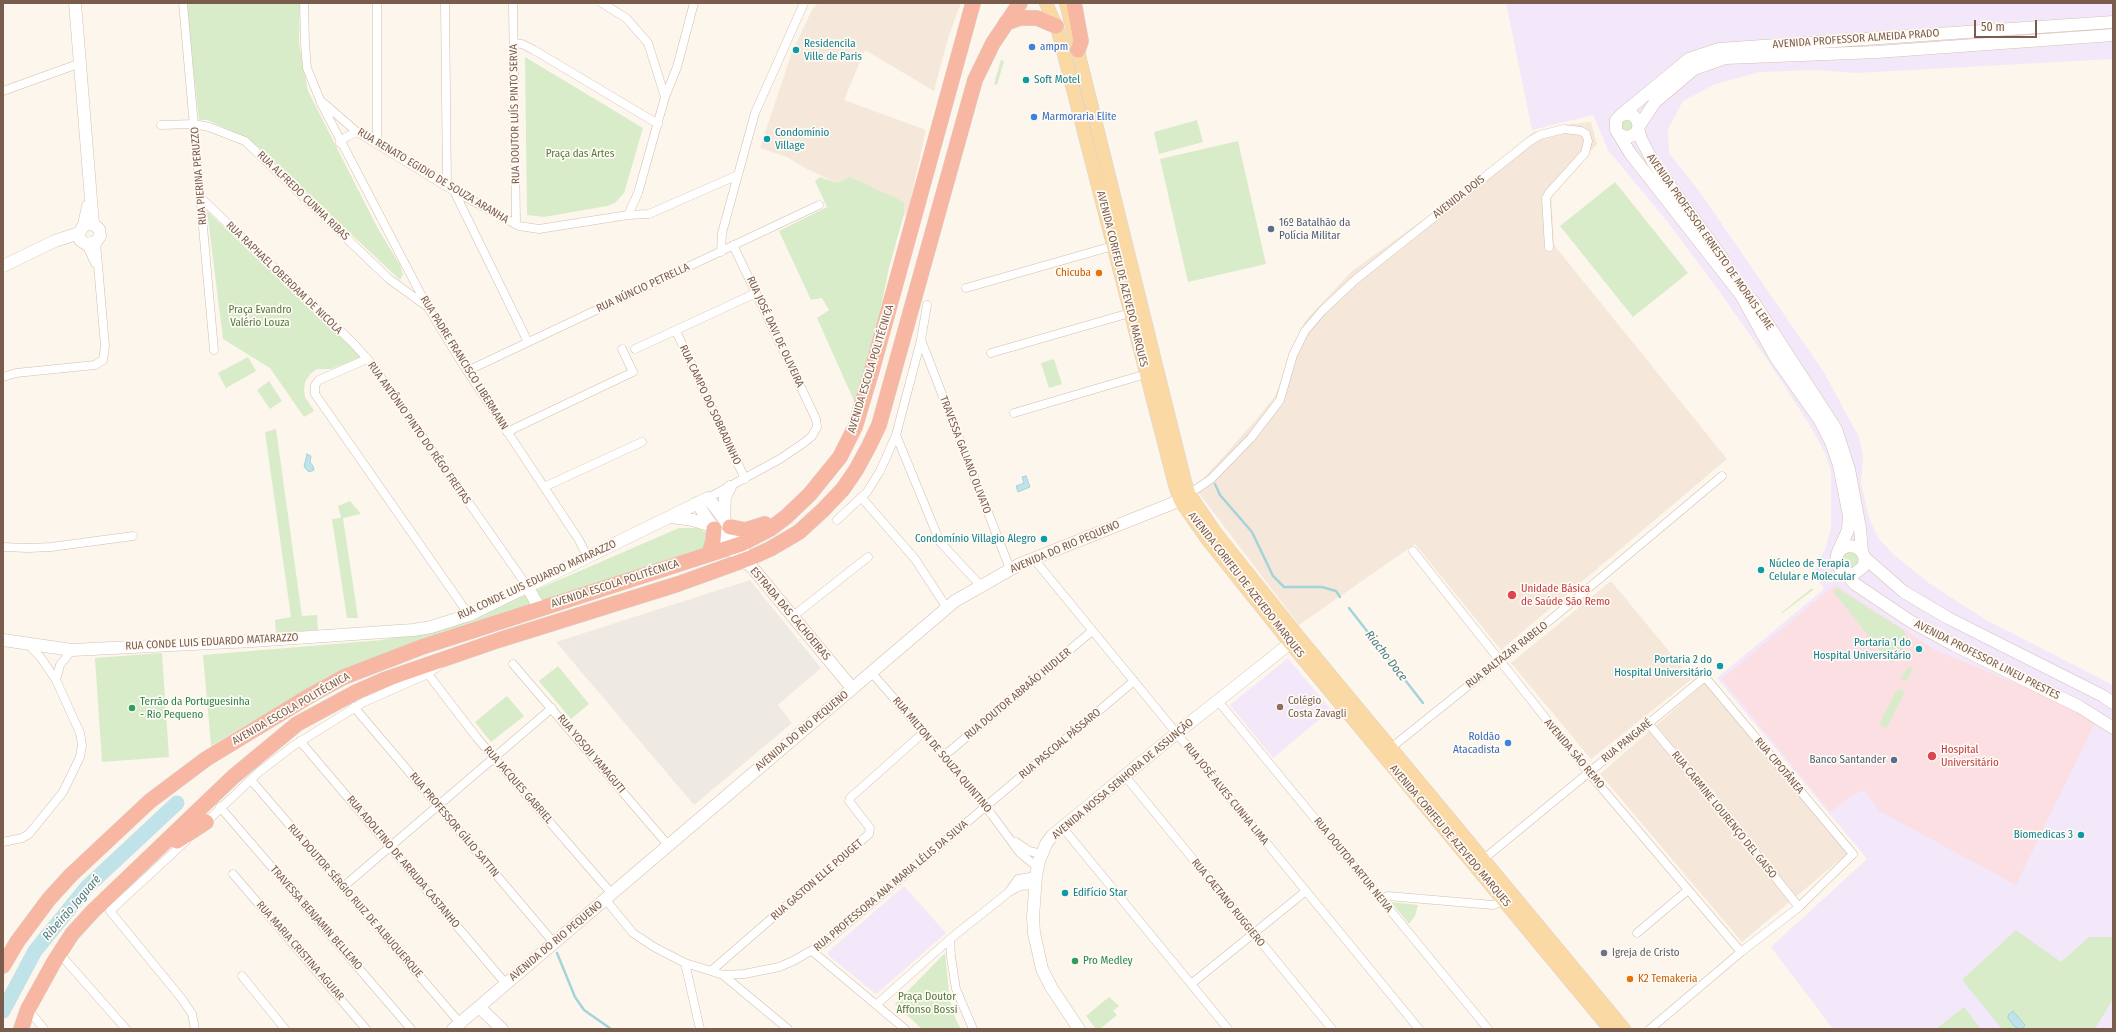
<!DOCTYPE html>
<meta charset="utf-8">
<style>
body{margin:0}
#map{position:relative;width:2116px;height:1032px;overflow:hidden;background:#fdf6ec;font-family:"Fira Sans Condensed",sans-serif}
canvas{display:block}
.frame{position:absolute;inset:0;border:4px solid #7a5c4d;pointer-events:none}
.scale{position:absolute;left:1974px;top:20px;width:63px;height:18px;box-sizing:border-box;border:2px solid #7a5c4d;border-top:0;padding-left:5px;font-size:12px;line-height:14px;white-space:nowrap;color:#7a5c4d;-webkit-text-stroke:3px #fffaf3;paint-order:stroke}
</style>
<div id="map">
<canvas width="2116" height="1032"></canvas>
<div class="frame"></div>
<div class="scale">50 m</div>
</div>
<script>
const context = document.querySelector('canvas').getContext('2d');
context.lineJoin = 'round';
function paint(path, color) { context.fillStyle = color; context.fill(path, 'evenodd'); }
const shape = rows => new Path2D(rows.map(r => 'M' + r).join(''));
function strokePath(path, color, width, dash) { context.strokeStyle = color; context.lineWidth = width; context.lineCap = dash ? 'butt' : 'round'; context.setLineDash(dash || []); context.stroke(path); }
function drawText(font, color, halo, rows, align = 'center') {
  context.font = font + ' "Fira Sans Condensed",sans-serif'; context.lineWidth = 3.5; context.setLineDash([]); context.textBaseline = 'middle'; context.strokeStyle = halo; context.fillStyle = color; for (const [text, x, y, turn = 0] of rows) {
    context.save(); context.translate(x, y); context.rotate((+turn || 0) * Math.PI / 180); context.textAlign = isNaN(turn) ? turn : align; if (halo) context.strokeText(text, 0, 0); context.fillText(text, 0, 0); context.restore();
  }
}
paint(shape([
 [818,3,961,3,949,35,934,91,865,50,844,100,926,130,907,216,807,169,787,157,760,148,792,52,812,10],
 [1591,122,1597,144,1551,193,1554,245,1727,459,1501,650,1415,544,1299,625,1195,488,1255,421,1275,396,1305,321,1351,272,1487,173,1533,132,1570,124],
 [1611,581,1692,679,1591,759,1511,663],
 [1705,683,1848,853,1742,942,1600,774]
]), '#f5e8da');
paint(shape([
 [750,580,821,668,778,705,792,723,694,805,556,642]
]), '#efe9e4');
paint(shape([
 [1506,3,2113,3,2113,59,1856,73,1816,70,1759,72,1715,84,1683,101,1668,129,1669,153,1699,191,1823,371,1859,437,1863,458,1861,483,1869,518,1879,539,1894,555,1930,584,1988,621,2113,685,2113,1029,1833,1029,1771,947,1867,859,1717,678,1824,589,1814,574,1818,560,1825,550,1831,528,1831,471,1824,451,1809,424,1770,364,1720,292,1666,220,1608,150,1593,115,1532,130],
 [1288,658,1331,710,1273,758,1230,705],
 [904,886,946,933,876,994,828,955,829,951]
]), '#f3e8fa');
paint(shape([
 [1835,585,1935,650,2037,692,2095,723,2016,885,1879,811,1865,790,1853,795,1830,812,1722,679]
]), '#fbdfe3');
paint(shape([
 [186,3,300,3,299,43,308,91,378,229,400,265,403,274,400,280,256,145,234,132,207,120,199,120],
 [525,57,643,128,624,193,615,203,607,206,544,217,527,215],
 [1001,60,1004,61,997,85,994,84],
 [1631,117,1635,129,1622,133,1618,121],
 [1197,120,1203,142,1159,154,1154,132],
 [1238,141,1266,264,1188,282,1160,159],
 [820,177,838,183,850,177,904,202,904,214,889,268,878,322,855,403,817,318,829,310,822,298,811,300,779,231,827,207,815,181],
 [1615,182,1688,273,1633,317,1560,226],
 [207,211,362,357,331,369,317,369,310,374,305,382,304,390,305,397,314,411,304,417,270,368,223,339],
 [248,357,256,371,226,388,218,373],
 [1054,359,1062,384,1049,388,1041,363],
 [269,381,282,401,270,409,257,390],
 [276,429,302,616,317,615,318,630,276,633,275,620,291,617,265,432],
 [350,501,361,514,343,518,358,618,347,618,332,519,341,518,338,506],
 [679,528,698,528,712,536,709,549,381,655,327,677,211,746,203,655,382,640,441,628,478,615],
 '1842 560a8 8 0 1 1 16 0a8 8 0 1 1-16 0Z',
 [1812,588,1813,590,1781,614,1781,613],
 [1837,588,1903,630,1908,639,1893,663,1887,660,1834,592],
 [162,653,169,757,102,762,95,658],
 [558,666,589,704,571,719,539,681],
 [1908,667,1911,667,1912,670,1908,679,1904,681,1901,678],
 [1900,689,1903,690,1904,693,1888,726,1882,728,1880,722,1897,690],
 [507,696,524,716,491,742,475,722],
 [1391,902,1418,905,1415,916,1409,924],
 [2016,930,2061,962,2089,937,2113,937,2113,999,2095,1029,2002,1029,1962,980],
 [945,953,950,1001,956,1020,961,1029,922,1029,895,1004],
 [1109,997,1119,1006,1113,1011,1117,1015,1100,1029,1096,1029,1086,1016],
 [1964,1007,1980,1028,1979,1029,1936,1029]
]), '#d8ecc9');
const water = shape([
 [307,454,311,456,310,462,313,466,314,470,309,472,304,467,307,454],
 [1026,476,1030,487,1018,492,1016,486,1024,483,1022,477,1026,476],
 [2013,1011,2025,1025,2023,1028,2019,1029,2014,1026,2008,1018,2008,1015,2013,1011]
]);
paint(water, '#bfe3e8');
strokePath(water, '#a5d3da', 1);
strokePath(shape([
 [1215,484,1220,495,1252,532,1273,576,1284,587,1322,587,1336,591,1340,597],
 [1349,608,1423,703],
 [557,953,575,997,584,1010,611,1029]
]), '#a5d3da', 2.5);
strokePath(shape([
 [3,1011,35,951,87,887,177,803]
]), '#bfe3e8', 15);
const street = shape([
 [183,3,214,350],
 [304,3,305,44,307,68,320,100,357,132,454,191,519,226,539,229,628,215,649,214,738,175],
 [377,3,377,143],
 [445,3,447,186],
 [513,3,516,224],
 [602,3,626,18,648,43,665,97,638,193,628,215],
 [514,43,522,44,534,50,658,124],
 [3,91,78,64],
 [665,97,677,67,694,3],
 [321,103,427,306,460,360,579,540,587,556],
 [161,125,194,124,209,127,245,141,389,279,425,305],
 [340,143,346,137,357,132],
 [454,191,528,342],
 [201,198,353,343,371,363,527,586],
 [86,244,95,263],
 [721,252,722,233,755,113,804,3],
 [966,288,1113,246],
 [676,331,745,479],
 [921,340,1010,569],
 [635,349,756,293],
 [991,353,1130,313],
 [367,359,319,380,315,385,315,394,469,615],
 [467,371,819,205],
 [3,377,16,373,95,365,103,360,105,346,96,242],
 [1014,413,1146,374],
 [507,432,633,372,622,349],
 [896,435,940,542,980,585],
 [544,487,642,442],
 [1189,494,1211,479,1251,438,1280,400,1293,355,1305,331,1322,311,1355,280,1530,141,1540,135,1564,129,1581,131,1586,134,1588,141,1585,153,1549,193,1546,198,1549,247],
 [861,497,915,559,947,608],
 [708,498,780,459,805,442,812,436,817,427,816,419,733,245],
 [837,520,867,492,880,471,889,451,896,435,921,340,927,305],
 [3,547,28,548,51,547,133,536],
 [1413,551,1589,773,1741,952],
 [1033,558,1419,1029],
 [792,617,868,557],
 [29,645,41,658,56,680],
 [513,664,668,845],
 [871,672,944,756,992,815,1020,853,1037,867],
 [428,674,477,738,612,894],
 [1218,701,1488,1029],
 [354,707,554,943],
 [1649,724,1742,836,1799,907],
 [300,741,506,984],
 [1387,751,1554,617,1722,476],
 [944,756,1092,631],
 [1125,776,1332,1029],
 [251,780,460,1023],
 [220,807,411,1029],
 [203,825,259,772,293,746,364,702,428,674,440,665],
 [1063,828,1228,1029],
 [186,841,110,911,182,999,192,1014,195,1029],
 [3,842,22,838,29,834,63,792,80,757,82,745,80,733,56,680,60,665,72,650],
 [1016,842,1029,851,1042,854],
 [1480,862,1705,677,1853,854,1799,907,1741,952,1650,1029],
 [233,874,366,1029],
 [343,887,552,708],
 [1010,890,1018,879,1036,876],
 [1381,898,1388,896,1493,905,1506,900],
 [605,899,633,933,654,947,685,963,711,971,723,975,744,974,779,967,793,961,823,944,1134,681],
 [1637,933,1688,890],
 [950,939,951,957,956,989,973,1029],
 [812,951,905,1029],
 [59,953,126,1029],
 [685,963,700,1029],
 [711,971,869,834,870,828,849,801,850,798,923,733],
 [723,975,788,1029],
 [242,976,285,1029],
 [1191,984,1306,891],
 [877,1004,950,939,1009,892,1020,886,1035,885],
 [28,1009,44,1029]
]);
const secondary = shape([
 [75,3,93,224],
 [1621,115,1689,59,1719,49,2113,22],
 [1639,126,1655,102,1694,69,1725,58,1877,52,2113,35],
 [1638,128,1641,139,1653,162,1723,259],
 [1619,134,1624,137,1631,136,1636,133,1639,126,1637,120,1633,115,1627,114,1621,115,1616,120,1616,130,1630,153,1741,295,1776,358,1819,419,1831,442,1839,465,1849,516,1848,530,1838,552],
 [84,225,93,224,99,229,100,236,96,242,86,244,80,240,79,233,84,225,88,206],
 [3,266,55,241,79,233],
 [1753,301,1836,429,1849,469,1860,528,1862,552],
 [697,503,714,529,742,561,751,566,852,688],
 [671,517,693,520,712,526],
 [724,519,725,497,730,487],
 [1865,558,1863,567,1855,573,1851,574,1842,572,1836,562,1837,555,1841,549,1848,546,1856,547,1862,552,1865,558,1904,592,1948,618,2103,696,2113,703],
 [1846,574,1855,584,1910,621,1954,645,2080,707,2113,728],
 [527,586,540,609],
 [3,640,72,650,252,641,413,630,431,627,469,615,708,498,724,519,744,552],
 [479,1007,502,1029],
 [453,1029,955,601,1020,564,1171,504,1188,495],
 [1079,1029,1051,987,1042,969,1034,933,1033,917,1036,876,1039,861,1046,844,1052,836,1167,741,1298,637]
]);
const primary = shape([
 [1046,3,1058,31,1175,485,1180,500,1207,539,1290,643,1610,1029],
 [1066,3,1185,482,1189,494,1215,532,1298,636,1624,1029]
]);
const highway = shape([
 [1074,3,1081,41,1078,50],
 [1006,23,1020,18,1037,18,1056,26],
 [730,527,746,530,765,524],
 [709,554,713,541,714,529],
 [177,841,206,822],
 [3,966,17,942,49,899,71,875,150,801,206,759,311,695,344,677,422,647,741,544,770,529,786,517,810,494,840,457,855,427,872,370,973,3],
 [21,1029,28,1009,54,962,72,934,93,911,233,777,297,724,356,692,386,679,499,640,678,584,750,558,770,549,799,532,823,510,843,489,856,470,869,446,879,425,975,80,993,43,1020,3]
]);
strokePath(street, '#d1beb0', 9);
strokePath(secondary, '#d6c0b0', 13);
strokePath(primary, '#dad1cd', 14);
strokePath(highway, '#dad1cd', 16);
strokePath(street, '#fff', 8);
strokePath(secondary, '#fff', 12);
strokePath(primary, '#fbd9a5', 13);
strokePath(highway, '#f7b7a3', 15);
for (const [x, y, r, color] of [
 [1032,47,4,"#3f7fe0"],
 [796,50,4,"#0f9aa8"],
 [1026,80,4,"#0f9aa8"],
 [1034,117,4,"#3f7fe0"],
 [767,139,4,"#0f9aa8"],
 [1271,229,4,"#5c6f8a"],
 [1099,273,4,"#e8710a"],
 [1044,539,4,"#0f9aa8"],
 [1761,570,4,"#0f9aa8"],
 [1512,595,5,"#e0444e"],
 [1919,649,4,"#0f9aa8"],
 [1720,666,4,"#0f9aa8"],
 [1280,707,4,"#8d6e63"],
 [132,708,4,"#2e9e5b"],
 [1508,743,4,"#3f7fe0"],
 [1932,756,5,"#e0444e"],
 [1894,760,4,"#5c6f8a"],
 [2081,835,4,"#0f9aa8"],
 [1065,893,4,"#0f9aa8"],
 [1604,953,4,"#6b7280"],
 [1075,961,4,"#2e9e5b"],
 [1630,979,4,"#e8710a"]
]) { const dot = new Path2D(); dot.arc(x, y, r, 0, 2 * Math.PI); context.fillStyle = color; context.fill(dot); strokePath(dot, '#fffaf3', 1.5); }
drawText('11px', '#7a5c4d', '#fffaf3', [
 ["AVENIDA PROFESSOR ALMEIDA PRADO",1856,39,-4],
 ["RUA DOUTOR LUÍS PINTO SERVA",515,114,-91],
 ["RUA PIERINA PERUZZO",199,176,-95],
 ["RUA RENATO EGIDIO DE SOUZA ARANHA",433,176,31],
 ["RUA ALFREDO CUNHA RIBAS",303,196,44],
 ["AVENIDA DOIS",1459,197,-38],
 ["AVENIDA PROFESSOR ERNESTO DE MORAIS LEME",1710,242,55],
 ["RUA RAPHAEL OBERDAM DE NICOLA",284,278,44],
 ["AVENIDA CORIFEU DE AZEVEDO MARQUES",1122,279,76],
 ["RUA NÚNCIO PETRELLA",643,288,-25],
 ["RUA JOSÉ DAVI DE OLIVEIRA",775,332,65],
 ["RUA PADRE FRANCISCO LIBERMANN",464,363,58],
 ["AVENIDA ESCOLA POLITÉCNICA",871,369,-73],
 ["RUA CAMPO DO SOBRADINHO",710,405,65],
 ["RUA ANTÔNIO PINTO DO RÊGO FREITAS",419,433,55],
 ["TRAVESSA GALIANO OLIVATO",965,455,69],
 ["AVENIDA DO RIO PEQUENO",1065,547,-23],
 ["RUA CONDE LUIS EDUARDO MATARAZZO",537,580,-25],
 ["AVENIDA ESCOLA POLITÉCNICA",615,584,-18],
 ["AVENIDA CORIFEU DE AZEVEDO MARQUES",1246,585,52],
 ["ESTRADA DAS CACHOEIRAS",790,614,50],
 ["RUA CONDE LUIS EDUARDO MATARAZZO",212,642,-3],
 ["RUA BALTAZAR RABELO",1507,655,-38],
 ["AVENIDA PROFESSOR LINEU PRESTES",1987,660,27],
 ["RUA DOUTOR ABRAÃO HUDLER",1018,694,-40],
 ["AVENIDA ESCOLA POLITÉCNICA",291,709,-30],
 ["AVENIDA DO RIO PEQUENO",802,731,-40],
 ["RUA PANGARÉ",1627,741,-39],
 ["RUA PASCOAL PÁSSARO",1060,744,-40],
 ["RUA YOSOJI YAMAGUTI",591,754,50],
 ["AVENIDA SÃO REMO",1574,754,50],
 ["RUA MILTON DE SOUZA QUINTINO",942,755,50],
 ["RUA CIPOTÂNEA",1779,766,50],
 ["AVENIDA NOSSA SENHORA DE ASSUNÇÃO",1123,779,-40],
 ["RUA JACQUES GABRIEL",518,785,49],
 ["RUA JOSÉ ALVES CUNHA LIMA",1226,794,51],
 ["RUA CARMINE LOURENÇO DEL GAISO",1724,815,51],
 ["RUA PROFESSOR GÍLIO SATTIN",454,825,50],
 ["AVENIDA CORIFEU DE AZEVEDO MARQUES",1450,836,50],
 ["RUA ADOLFINO DE ARRUDA CASTANHO",403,862,50],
 ["RUA DOUTOR ARTUR NEIVA",1353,865,51],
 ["RUA GASTON ELLE POUGET",817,880,-41],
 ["RUA PROFESSORA ANA MARIA LÉLIS DA SILVA",891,886,-40],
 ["RUA DOUTOR SÉRGIO RUIZ DE ALBUQUERQUE",355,901,49],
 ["RUA CAETANO RUGGIERO",1228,903,51],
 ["TRAVESSA BENJAMIN BELLEMO",316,918,49],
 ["AVENIDA DO RIO PEQUENO",556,941,-40],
 ["RUA MARIA CRISTINA AGUIAR",300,951,49]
]);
drawText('11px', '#0d838f', '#fffaf3', [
 ["Residencila",804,44],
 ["Ville de Paris",804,57],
 ["Soft Motel",1034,80],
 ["Condomínio",775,133],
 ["Village",775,146],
 ["Condomínio Villagio Alegro",1036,539,"right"],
 ["Núcleo de Terapia",1769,564],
 ["Celular e Molecular",1769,577],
 ["Portaria 1 do",1911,643,"right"],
 ["Hospital Universitário",1911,656,"right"],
 ["Portaria 2 do",1712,660,"right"],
 ["Hospital Universitário",1712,673,"right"],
 ["Biomedicas 3",2073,835,"right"],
 ["Edifício Star",1073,893]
], 'left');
drawText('11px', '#366cbe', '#fffaf3', [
 ["ampm",1040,47],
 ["Marmoraria Elite",1042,117],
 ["Roldão",1500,737,"right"],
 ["Atacadista",1500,750,"right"]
], 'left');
drawText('11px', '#537a41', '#fffaf3', [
 ["Praça das Artes",580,154],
 ["Praça Evandro",260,310],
 ["Valério Louza",260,323],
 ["Praça Doutor",927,997],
 ["Affonso Bossi",927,1010]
]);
drawText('11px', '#4e5e75', '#fffaf3', [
 ["16º Batalhão da",1279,223],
 ["Polícia Militar",1279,236],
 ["Banco Santander",1886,760,"right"]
], 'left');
drawText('11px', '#c56008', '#fffaf3', [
 ["Chicuba",1091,273],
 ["K2 Temakeria",1638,979,"left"]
], 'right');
drawText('11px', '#be3a42', '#fffaf3', [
 ["Unidade Básica",1521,589],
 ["de Saúde São Remo",1521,602],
 ["Hospital",1941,750],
 ["Universitário",1941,763]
], 'left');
drawText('11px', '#785e54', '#fffaf3', [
 ["Colégio",1288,701],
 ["Costa Zavagli",1288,714]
], 'left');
drawText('11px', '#27864d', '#fffaf3', [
 ["Terrão da Portuguesinha",140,702],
 ["- Rio Pequeno",140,715],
 ["Pro Medley",1083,961]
], 'left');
drawText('11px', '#5b616d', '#fffaf3', [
 ["Igreja de Cristo",1612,953]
], 'left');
drawText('italic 12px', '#437c86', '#fffaf3', [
 ["Riacho Doce",1386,656,52],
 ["Ribeirão Jaguaré",72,908,-49]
]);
</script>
